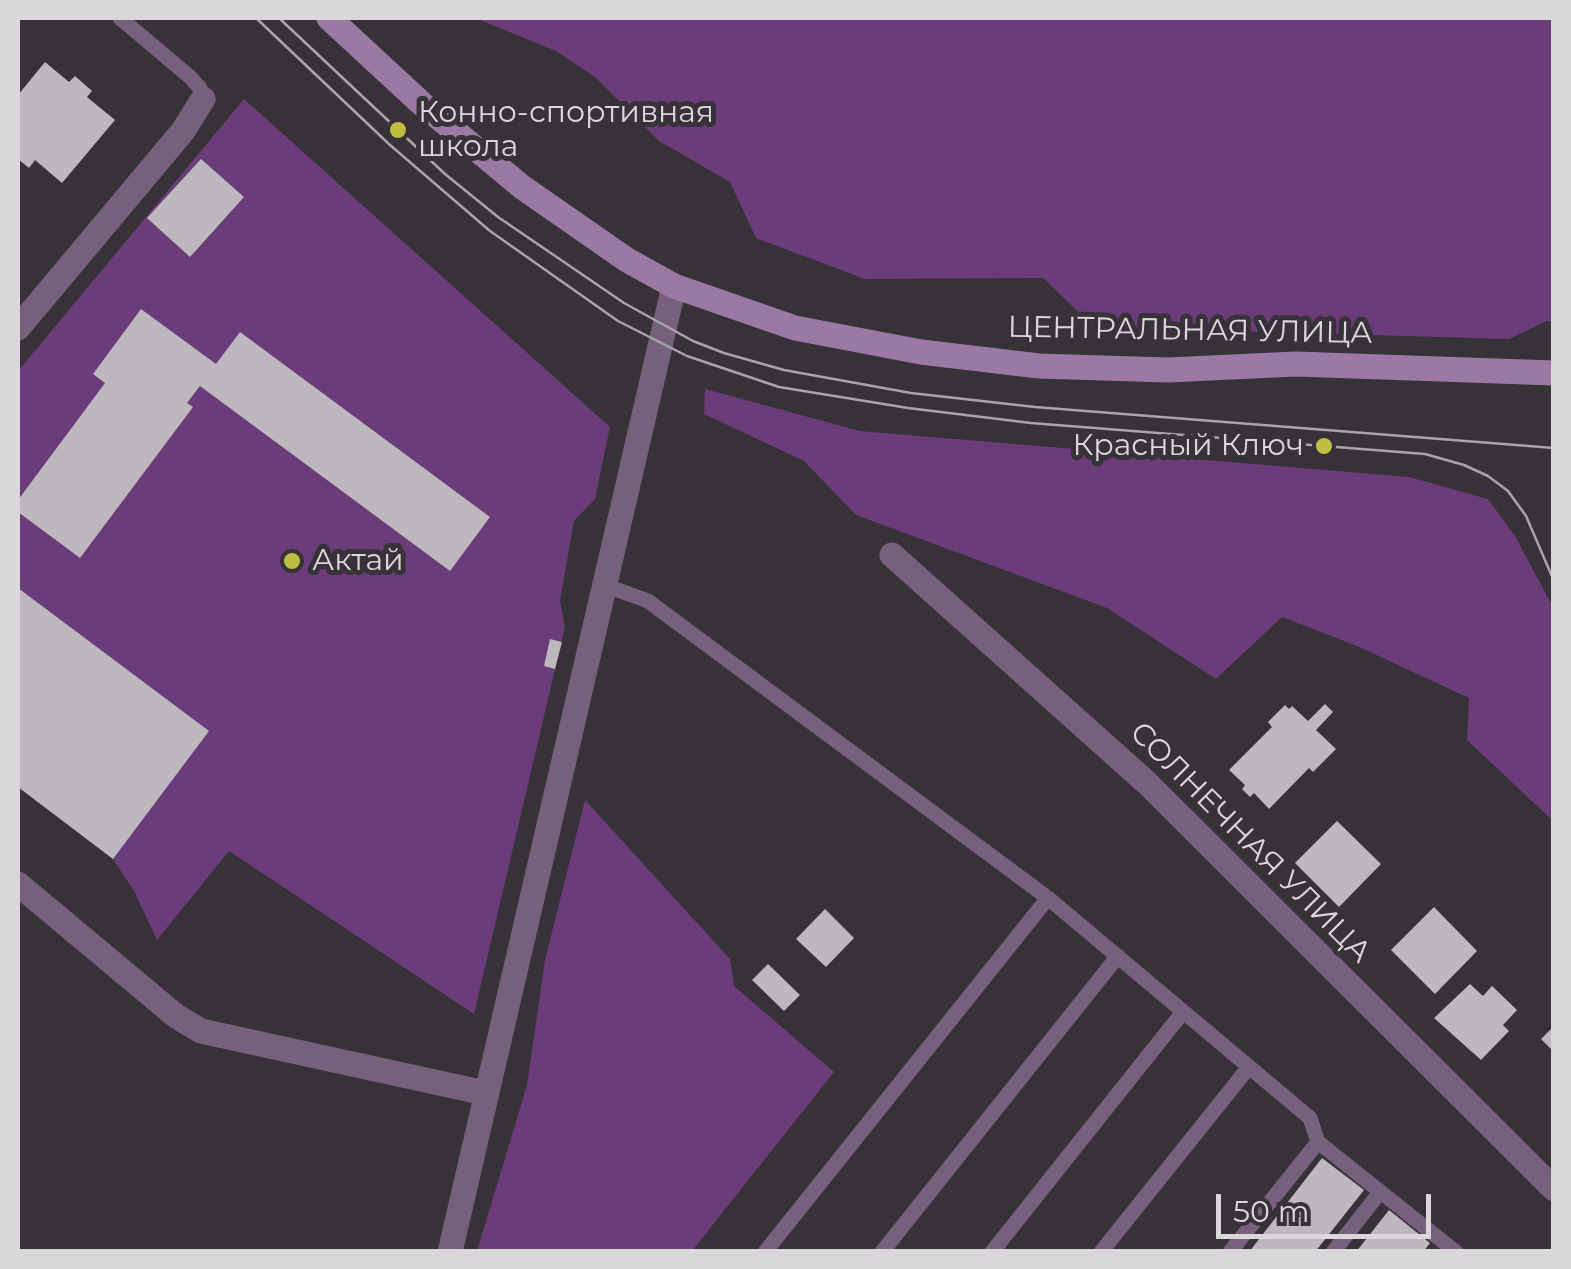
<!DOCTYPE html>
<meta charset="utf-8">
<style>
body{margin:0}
#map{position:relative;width:1571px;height:1269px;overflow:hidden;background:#363238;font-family:Montserrat,sans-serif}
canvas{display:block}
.frame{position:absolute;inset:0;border:20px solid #dad7db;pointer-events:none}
.scale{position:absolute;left:1216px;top:1194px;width:215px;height:45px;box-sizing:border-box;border:5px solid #dad7db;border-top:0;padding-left:12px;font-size:30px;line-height:35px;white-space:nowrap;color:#dad7db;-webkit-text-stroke:8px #363238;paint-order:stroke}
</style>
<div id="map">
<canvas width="1571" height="1269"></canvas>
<div class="frame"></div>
<div class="scale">50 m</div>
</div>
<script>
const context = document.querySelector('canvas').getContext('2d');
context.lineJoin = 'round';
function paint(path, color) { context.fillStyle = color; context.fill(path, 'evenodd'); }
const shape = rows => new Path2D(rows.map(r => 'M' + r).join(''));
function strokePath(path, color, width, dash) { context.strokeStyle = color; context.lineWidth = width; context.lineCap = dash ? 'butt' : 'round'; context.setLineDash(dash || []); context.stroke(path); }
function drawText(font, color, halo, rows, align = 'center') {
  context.font = font + ' Montserrat,sans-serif'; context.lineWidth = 10; context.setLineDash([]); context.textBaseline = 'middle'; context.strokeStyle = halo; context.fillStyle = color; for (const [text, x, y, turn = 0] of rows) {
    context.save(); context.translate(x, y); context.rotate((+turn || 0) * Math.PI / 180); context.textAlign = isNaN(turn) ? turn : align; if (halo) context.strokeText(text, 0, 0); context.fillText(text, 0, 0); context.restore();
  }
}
paint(shape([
 [475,18,1553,18,1553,322,1547,321,1509,339,1094,327,1043,278,865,279,756,238,730,182,659,141,595,77,556,51],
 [244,99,610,427,595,499,574,521,560,601,565,627,474,1014,229,851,157,940,134,891,113,859,18,787,18,371],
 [705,389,860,431,1409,477,1488,499,1515,536,1553,607,1553,821,1467,740,1469,698,1357,646,1282,617,1216,679,1107,608,856,515,804,461,704,414],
 [585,800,730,959,734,986,834,1072,692,1251,477,1251,527,1085,545,960]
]), '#6c3b79');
paint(shape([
 [45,62,69,82,75,76,92,91,87,97,115,120,62,183,35,160,29,168,18,159,20,149,18,146,18,95],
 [201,159,244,197,190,257,147,218],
 [141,309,216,364,240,332,490,517,450,571,200,386,187,403,193,407,80,558,18,512,18,500,105,383,93,374],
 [18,588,209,731,113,859,18,787],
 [550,639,562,642,555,669,544,666],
 [1325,704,1333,712,1316,730,1336,749,1313,772,1309,768,1269,809,1254,793,1250,797,1242,789,1245,785,1229,770,1272,727,1268,722,1285,705,1289,709,1292,706,1308,721],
 [1337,821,1381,864,1339,907,1295,863],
 [1434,907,1477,951,1435,994,1391,950],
 [825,909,854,938,826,967,796,939],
 [768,964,800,995,784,1011,752,980],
 [1470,984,1483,996,1492,986,1517,1010,1503,1025,1509,1031,1481,1060,1434,1018],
 [1554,1026,1554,1052,1541,1039],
 [1322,1158,1364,1190,1315,1252,1249,1252],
 [1389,1210,1430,1243,1423,1252,1356,1252]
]), '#bdb7be');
strokePath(shape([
 [120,18,190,77,200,88,203,99],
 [604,585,648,601,1048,898,1310,1118,1318,1142,1456,1252],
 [765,1252,1048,898],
 [882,1252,1118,956],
 [992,1252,1183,1012],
 [1101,1252,1249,1067],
 [1230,1252,1318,1142],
 [1333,1252,1380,1192]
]), '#77607c', 15);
strokePath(shape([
 [18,328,183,131,203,99],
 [892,555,1147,783,1554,1189],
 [18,884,176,1016,201,1031,485,1093],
 [450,1252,674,286]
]), '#77607c', 25);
strokePath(shape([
 [329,18,421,103,522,187,627,260,674,286,795,328,921,352,1039,366,1168,370,1296,364,1554,373]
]), '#9c78a5', 25);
strokePath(shape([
 [256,18,390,145,490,231,618,321,687,356,779,387,908,408,1031,423,1425,454,1464,465,1488,476,1508,491,1526,516,1554,581],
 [279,18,445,174,498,217,624,303,693,341,724,353,784,370,911,393,1035,407,1554,448]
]), '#a8a5aa', 2.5);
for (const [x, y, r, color] of [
 [398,130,10,"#bebe42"],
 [1324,446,10,"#bebe42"],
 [292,561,10,"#bebe42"]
]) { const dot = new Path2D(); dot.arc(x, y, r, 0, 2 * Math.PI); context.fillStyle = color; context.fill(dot); strokePath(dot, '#363238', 4); }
drawText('30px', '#dad7db', '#363238', [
 ["Конно-спортивная",418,113],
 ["школа",418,147],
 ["Красный Ключ",1304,446,"right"],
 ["Актай",312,561]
], 'left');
drawText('30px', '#dad7db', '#363238', [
 ["ЦЕНТРАЛЬНАЯ УЛИЦА",1190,331,1],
 ["СОЛНЕЧНАЯ УЛИЦА",1250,843,45]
]);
</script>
